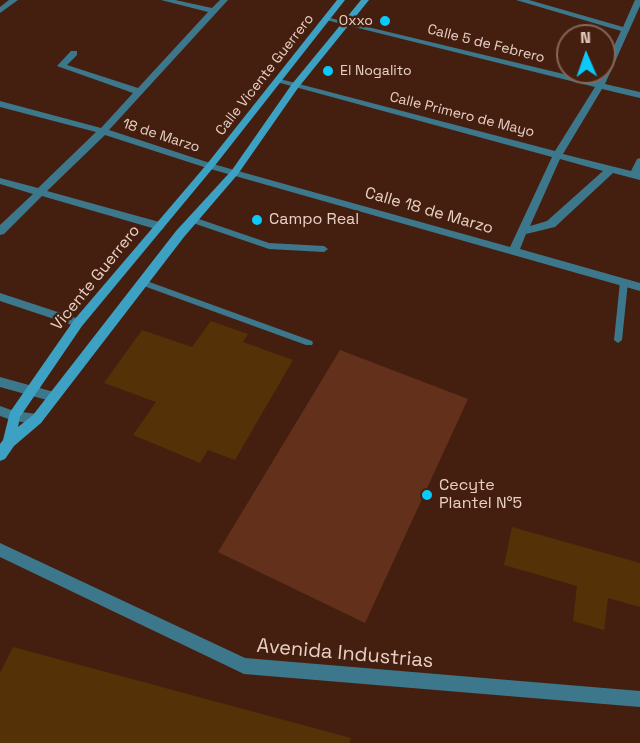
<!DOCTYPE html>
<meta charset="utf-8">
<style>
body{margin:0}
#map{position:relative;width:640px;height:743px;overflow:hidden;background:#441f0f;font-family:"Space Grotesk",sans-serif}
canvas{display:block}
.north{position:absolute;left:556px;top:24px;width:60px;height:60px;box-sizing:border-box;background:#441f0f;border:2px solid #866658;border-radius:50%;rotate:358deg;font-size:16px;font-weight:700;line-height:24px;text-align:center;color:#e9d0c6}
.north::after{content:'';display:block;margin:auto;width:21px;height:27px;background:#09cafa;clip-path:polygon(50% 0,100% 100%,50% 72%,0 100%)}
</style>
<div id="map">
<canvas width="640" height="743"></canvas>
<div class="north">N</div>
</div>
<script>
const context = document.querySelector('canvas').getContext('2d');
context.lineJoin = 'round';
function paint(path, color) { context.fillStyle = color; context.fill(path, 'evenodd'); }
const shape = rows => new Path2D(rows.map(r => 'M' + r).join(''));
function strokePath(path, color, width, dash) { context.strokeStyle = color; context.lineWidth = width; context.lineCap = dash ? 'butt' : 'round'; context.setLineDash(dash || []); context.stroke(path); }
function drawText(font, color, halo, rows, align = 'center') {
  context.font = font + ' "Space Grotesk",sans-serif'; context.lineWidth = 5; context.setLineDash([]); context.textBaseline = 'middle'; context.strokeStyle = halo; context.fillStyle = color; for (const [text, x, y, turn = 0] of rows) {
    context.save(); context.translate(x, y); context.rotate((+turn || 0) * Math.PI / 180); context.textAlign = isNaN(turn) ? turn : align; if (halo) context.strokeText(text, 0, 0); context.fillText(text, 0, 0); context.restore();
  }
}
paint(shape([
 [340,350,468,399,365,623,218,552]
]), '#63311b');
paint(shape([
 [211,321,248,334,243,342,293,360,235,460,208,450,200,463,133,435,156,402,104,383,142,330,192,347],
 [512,527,640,563,640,607,608,598,604,630,573,621,577,586,504,565],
 [13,647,351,738,350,743,0,743,0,673]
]), '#553108');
paint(shape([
 [190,218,196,218,269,243,324,246,328,249,324,252,269,249,190,222,189,220,190,218],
 [624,279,628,282,622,340,618,343,614,340,620,282,624,279],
 [144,280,312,341,313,343,312,345,306,345,141,285,140,283,141,281,144,280]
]), '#3d778b');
paint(shape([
 [9,0,18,0,0,13,0,7,9,0],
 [161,0,175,0,212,8,220,0,228,0,109,130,213,164,510,247,552,157,273,81,280,79,555,151,595,87,322,19,326,17,597,82,602,72,604,72,604,67,621,31,516,0,529,0,623,27,635,0,640,0,640,6,605,84,640,92,640,98,602,89,563,154,631,171,637,159,640,158,640,180,613,173,555,227,526,234,520,249,640,283,640,291,207,168,105,135,47,191,163,223,164,226,163,229,159,230,42,196,4,234,0,235,0,225,33,194,0,184,0,178,38,188,96,132,0,107,0,101,101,128,133,93,57,66,71,51,77,51,77,55,67,65,138,88,208,12,161,0],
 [560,159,603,171,547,221,530,226,560,159],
 [0,293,82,320,84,323,78,327,0,301,0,293],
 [0,377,54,392,58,393,60,397,58,401,54,402,0,387,0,377],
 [0,406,14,411,37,414,41,415,43,419,41,423,37,424,14,421,0,416,0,406],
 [0,543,245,658,640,691,640,707,244,674,0,557,0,543]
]), '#3d778b');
paint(shape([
 [337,0,345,0,213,168,82,326,20,417,18,427,33,415,176,231,232,170,292,84,361,0,369,0,298,88,238,174,184,237,41,423,14,446,5,459,0,461,0,444,3,440,10,412,74,320,207,164,337,0]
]), '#3ca1c2');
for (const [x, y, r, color] of [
 [385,21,6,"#09cafa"],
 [328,71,6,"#09cafa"],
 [257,220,6,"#09cafa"],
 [427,495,6,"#09cafa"]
]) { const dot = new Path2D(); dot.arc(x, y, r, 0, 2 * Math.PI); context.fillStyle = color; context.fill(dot); strokePath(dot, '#441f0f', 2); }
drawText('14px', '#e9d0c6', '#441f0f', [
 ["Oxxo",373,21],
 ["El Nogalito",340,71,"left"]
], 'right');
drawText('14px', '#e9d0c6', '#441f0f', [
 ["Calle 5 de Febrero",486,44,14],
 ["Calle Vicente Guerrero",265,75,-52],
 ["Calle Primero de Mayo",462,115,14],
 ["18 de Marzo",161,136,18]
]);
drawText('16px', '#e9d0c6', '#441f0f', [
 ["Calle 18 de Marzo",429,211,16],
 ["Vicente Guerrero",96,278,-51]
]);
drawText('16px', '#e9d0c6', '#441f0f', [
 ["Campo Real",269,220],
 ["Cecyte",439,486],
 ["Plantel N°5",439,504]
], 'left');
drawText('20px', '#e9d0c6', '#441f0f', [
 ["Avenida Industrias",345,654,5]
]);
</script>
